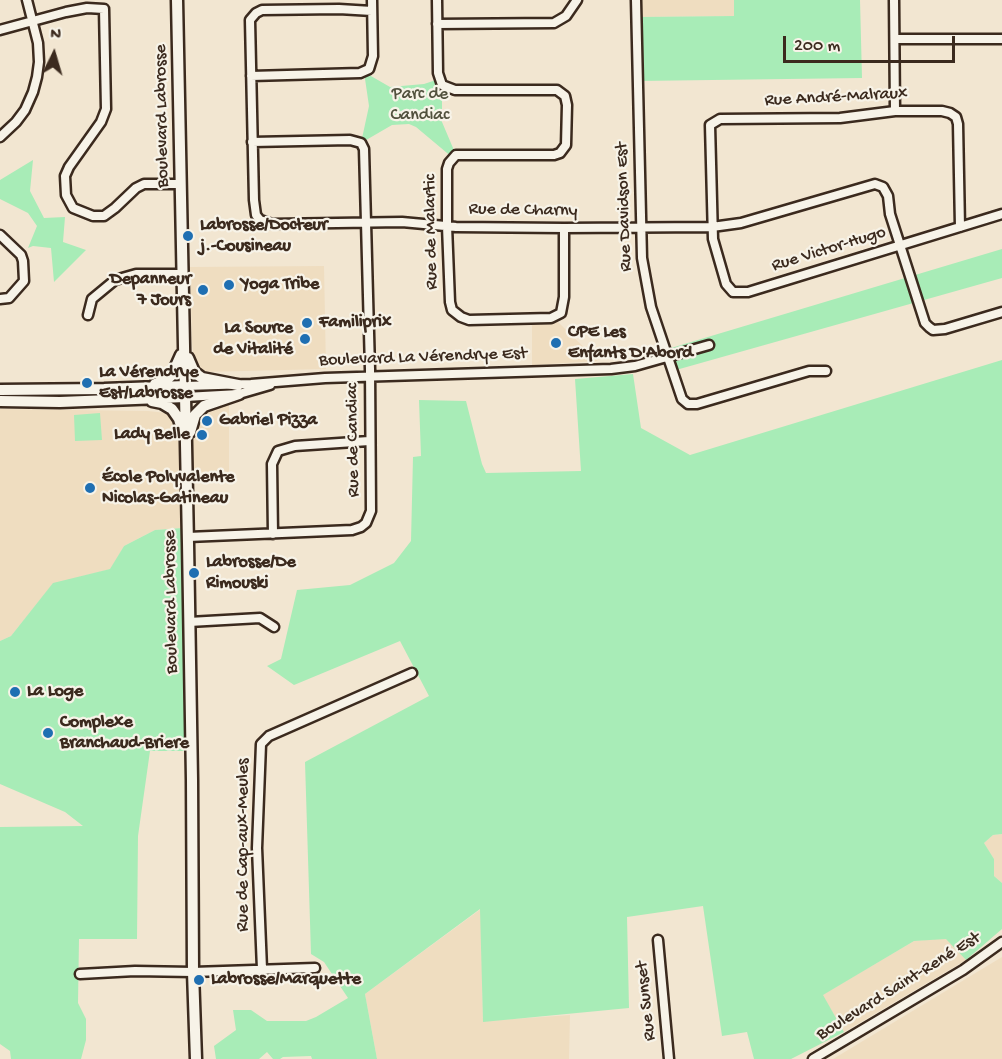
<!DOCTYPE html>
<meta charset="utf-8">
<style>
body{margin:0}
#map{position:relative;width:1002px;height:1059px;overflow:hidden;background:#f2e6d1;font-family:"Gochi Hand",sans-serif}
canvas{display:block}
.north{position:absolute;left:24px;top:24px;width:60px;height:60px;-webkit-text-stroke:4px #f7f3e8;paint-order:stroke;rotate:5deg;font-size:16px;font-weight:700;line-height:24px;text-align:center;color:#3b2a1e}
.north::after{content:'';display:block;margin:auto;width:21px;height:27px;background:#3b2a1e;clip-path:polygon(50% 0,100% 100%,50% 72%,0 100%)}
.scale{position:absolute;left:783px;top:36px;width:172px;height:27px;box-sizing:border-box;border:3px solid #3b2a1e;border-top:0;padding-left:8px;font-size:18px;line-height:21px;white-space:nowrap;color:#3b2a1e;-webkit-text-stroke:4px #f7f3e8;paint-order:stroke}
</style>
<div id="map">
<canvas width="1002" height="1059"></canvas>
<div class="north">N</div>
<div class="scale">200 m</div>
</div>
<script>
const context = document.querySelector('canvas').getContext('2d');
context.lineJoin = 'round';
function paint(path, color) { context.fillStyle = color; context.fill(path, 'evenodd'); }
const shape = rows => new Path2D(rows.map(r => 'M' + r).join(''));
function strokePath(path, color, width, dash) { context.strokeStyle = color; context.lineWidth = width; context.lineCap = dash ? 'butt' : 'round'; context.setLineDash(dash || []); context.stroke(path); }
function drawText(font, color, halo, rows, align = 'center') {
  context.font = font + ' "Gochi Hand",sans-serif'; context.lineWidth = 4.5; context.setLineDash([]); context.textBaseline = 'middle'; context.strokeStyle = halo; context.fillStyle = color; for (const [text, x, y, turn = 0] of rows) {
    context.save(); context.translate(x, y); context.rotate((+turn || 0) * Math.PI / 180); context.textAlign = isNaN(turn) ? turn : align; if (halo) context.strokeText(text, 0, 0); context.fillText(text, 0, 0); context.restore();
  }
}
paint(shape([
 [636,0,734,0,734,16,636,17],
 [324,266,326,369,203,372,194,362,192,342,190,267],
 [558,322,598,361,532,365,532,324],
 [229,405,229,473,191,474,193,423,206,410],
 [0,409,148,411,167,413,174,418,178,425,182,528,155,530,124,546,111,569,53,584,11,636,0,641],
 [1002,834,1002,883,994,876,994,859,984,843,993,835],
 [481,909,483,1021,570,1015,569,1059,377,1059,365,994],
 [946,938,966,960,844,1032,822,995,914,941],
 [1002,957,1002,1059,833,1059]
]), '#efddc0');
paint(shape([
 [734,0,860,0,862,78,637,81,636,17,734,16],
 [364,72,390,87,424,84,439,79,442,85,442,122,456,155,453,158,416,127,409,124,392,125,361,143,369,106],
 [33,160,30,191,44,218,65,217,63,242,86,250,54,282,51,248,33,246,28,248,37,226,28,213,0,199,0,180],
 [1002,249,1002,278,676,370,671,348],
 [1002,360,1002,834,993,835,984,843,994,859,994,876,1002,883,1002,929,966,960,946,939,914,941,823,995,844,1032,791,1059,754,1059,747,1032,722,1036,703,906,627,917,629,1008,483,1022,480,909,365,994,377,1059,312,1059,311,1056,283,1057,280,1059,273,1059,267,1052,259,1059,216,1059,214,1046,236,1030,233,1010,251,1010,267,1021,306,1021,316,1017,348,998,324,962,311,954,305,762,429,696,400,641,294,685,267,666,281,659,297,590,350,585,394,563,411,541,413,457,421,456,419,400,466,401,482,464,486,473,581,471,575,379,633,374,641,428,690,455],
 [100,413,102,440,75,441,74,415],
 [182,528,189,751,150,751,138,836,137,939,79,939,78,1003,86,1019,86,1040,81,1059,11,1059,10,1051,0,1044,0,827,83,826,65,812,0,784,0,641,11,636,53,583,110,569,124,546,155,530]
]), '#a8ecb7');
const minor = shape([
 [437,0,438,73,442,85,455,90,557,90,565,96,567,105,566,145,560,153,554,155,456,155,449,163,447,169,447,226,450,302,452,310,461,317,469,320,551,318,561,313,564,297,564,228],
 [636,0,642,258,651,307,682,399,688,404,697,404,809,371,826,371],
 [894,0,895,111],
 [372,11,339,9,262,10,256,13,250,20,254,200,256,215,260,220,272,224,402,222,456,227,564,228,712,227,741,223,875,184,883,187,888,196,890,214,925,323,929,327,933,330,945,329,1002,312],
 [437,24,554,23,566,16,577,0],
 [0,30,66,12,87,8,104,9,106,109,101,122,69,167,65,176,66,195,73,208,93,216,104,216,115,208,136,188,144,184,181,184],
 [895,39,1002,39],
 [251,76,360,73,369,69,373,56,372,0],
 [0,137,16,122,25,110,33,92,37,77,39,62,38,43,27,0],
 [960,227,958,124,956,117,950,113,942,111,895,111,840,118,720,119,710,125,713,239,726,284,733,292,748,292,1002,214],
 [0,235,21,255,23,261,24,281,9,298,0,299],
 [88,315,92,299,115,280,136,274,183,274],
 [185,386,251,384,325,378,611,369,635,366,709,345],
 [185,397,239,394,270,385],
 [273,534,272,464,278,451,295,446,369,441],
 [188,537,352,530,361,527,366,523,371,511,370,369,364,149,361,143,350,140,252,142],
 [189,622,260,618,274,627],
 [658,940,669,1059],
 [262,969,257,848,261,744,269,736,412,673],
 [80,974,135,971,193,972,315,968],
 [813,1059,963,970,1002,942]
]);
const major = shape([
 [177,0,188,543,192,780,193,972,196,1059],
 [188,358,194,372,202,378,238,385],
 [155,384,167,379,172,375,181,355],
 [0,390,104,389,185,386],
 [0,401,60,402,185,397],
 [152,401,162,403,172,409,179,419,182,429],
 [190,432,195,415,204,406,239,394]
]);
strokePath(minor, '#3b2a1e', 13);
strokePath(major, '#3b2a1e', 15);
strokePath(minor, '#f7f3e8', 8);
strokePath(major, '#f7f3e8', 10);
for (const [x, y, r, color] of [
 [188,236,6,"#1f6fb2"],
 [229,285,6,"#1f6fb2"],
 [203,290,6,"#1f6fb2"],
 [307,323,6,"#1f6fb2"],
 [305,339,6,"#1f6fb2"],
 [556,343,6,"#1f6fb2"],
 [87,383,6,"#1f6fb2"],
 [207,421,6,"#1f6fb2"],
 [202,435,6,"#1f6fb2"],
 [90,488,6,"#1f6fb2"],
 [194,573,6,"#1f6fb2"],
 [15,692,6,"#1f6fb2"],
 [48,733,6,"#1f6fb2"],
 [199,980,6,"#1f6fb2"]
]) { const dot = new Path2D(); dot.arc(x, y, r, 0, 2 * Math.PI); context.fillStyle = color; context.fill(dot); strokePath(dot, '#f7f3e8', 2); }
drawText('18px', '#51513d', '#f7f3e8', [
 ["Parc de",420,95],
 ["Candiac",420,116]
]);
drawText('18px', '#3b2a1e', '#f7f3e8', [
 ["Rue André-Malraux",836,98,-3],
 ["Boulevard Labrosse",163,116,-91],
 ["Rue Davidson Est",625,207,-92],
 ["Rue de Charny",523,211,1],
 ["Rue de Malartic",432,232,-91],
 ["Rue Victor-Hugo",829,250,-17],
 ["Boulevard La Vérendrye Est",423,358,-2],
 ["Rue de Candiac",354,440,-91],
 ["Boulevard Labrosse",172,602,-91],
 ["Rue de Cap-aux-Meules",244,845,-90],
 ["Boulevard Saint-René Est",899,987,-32],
 ["Rue Sunset",647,1001,-96]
]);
drawText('bold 18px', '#3b2a1e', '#f7f3e8', [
 ["Labrosse/Docteur",200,226],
 ["j.-Cousineau",200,247],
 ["Depanneur",191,280,"right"],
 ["7 Jours",191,301,"right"],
 ["Yoga Tribe",241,285],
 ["Familiprix",319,323],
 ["La Source",293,329,"right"],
 ["de Vitalité",293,350,"right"],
 ["CPE Les",568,333],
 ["Enfants D'Abord",568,354],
 ["La Vérendrye",99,373],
 ["Est/Labrosse",99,394],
 ["Gabriel Pizza",219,421],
 ["Lady Belle",190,435,"right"],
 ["École Polyvalente",102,478],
 ["Nicolas-Gatineau",102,499],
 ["Labrosse/De",206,563],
 ["Rimouski",206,584],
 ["La Loge",27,692],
 ["Complexe",60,723],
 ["Branchaud-Briere",60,744],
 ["Labrosse/Marquette",211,980]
], 'left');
</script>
